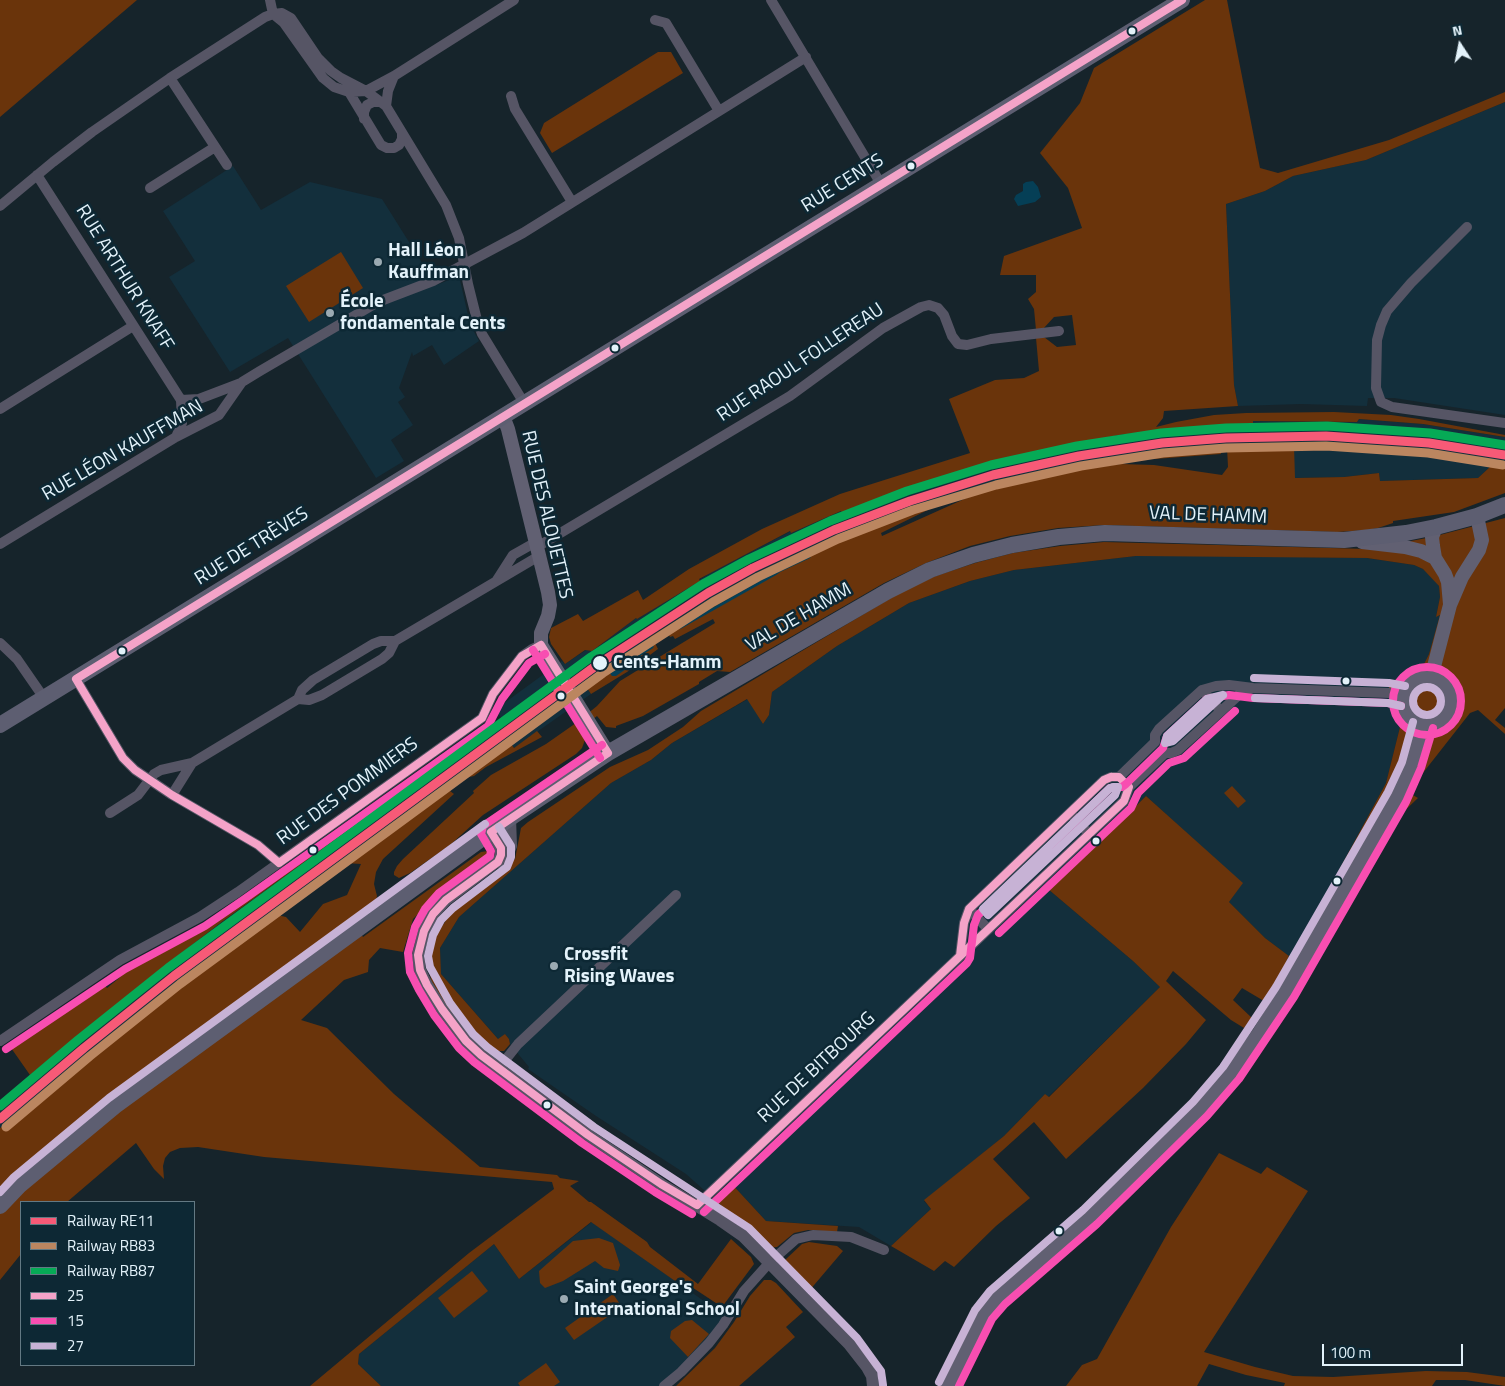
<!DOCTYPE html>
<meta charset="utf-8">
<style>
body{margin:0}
#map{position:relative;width:1505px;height:1386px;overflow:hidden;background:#16242b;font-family:"Titillium Web",sans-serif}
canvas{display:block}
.legend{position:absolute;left:20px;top:1201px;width:175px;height:165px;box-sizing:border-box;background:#0d2834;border:1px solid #637983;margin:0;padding:6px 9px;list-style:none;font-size:15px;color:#e3f2fa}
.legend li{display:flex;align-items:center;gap:10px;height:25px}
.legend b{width:25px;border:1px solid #637983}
.north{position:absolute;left:1435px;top:20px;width:50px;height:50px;-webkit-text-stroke:4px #0d2834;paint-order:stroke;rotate:349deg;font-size:14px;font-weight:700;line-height:20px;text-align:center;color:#e3f2fa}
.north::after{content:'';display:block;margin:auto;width:18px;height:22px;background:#e3f2fa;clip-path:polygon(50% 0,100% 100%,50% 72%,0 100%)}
.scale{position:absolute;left:1322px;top:1344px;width:141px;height:22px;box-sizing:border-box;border:2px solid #e3f2fa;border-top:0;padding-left:6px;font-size:15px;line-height:18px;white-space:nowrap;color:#e3f2fa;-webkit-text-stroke:4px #0d2834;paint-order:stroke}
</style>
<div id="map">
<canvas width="1505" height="1386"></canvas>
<ul class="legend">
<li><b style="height:6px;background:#f75a77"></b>Railway RE11</li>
<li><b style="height:6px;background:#bb8660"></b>Railway RB83</li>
<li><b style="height:6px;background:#06aa56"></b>Railway RB87</li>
<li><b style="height:6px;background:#f4a3c8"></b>25</li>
<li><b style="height:6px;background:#f84eb1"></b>15</li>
<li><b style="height:6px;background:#c7b2d5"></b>27</li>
</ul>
<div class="north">N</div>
<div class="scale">100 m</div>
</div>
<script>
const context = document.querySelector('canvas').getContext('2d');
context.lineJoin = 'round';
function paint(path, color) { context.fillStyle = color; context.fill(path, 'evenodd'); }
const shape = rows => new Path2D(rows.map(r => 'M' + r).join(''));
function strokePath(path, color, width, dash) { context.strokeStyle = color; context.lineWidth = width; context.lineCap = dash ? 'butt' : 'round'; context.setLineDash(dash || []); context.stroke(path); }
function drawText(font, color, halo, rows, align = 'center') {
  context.font = font + ' "Titillium Web",sans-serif'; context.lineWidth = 5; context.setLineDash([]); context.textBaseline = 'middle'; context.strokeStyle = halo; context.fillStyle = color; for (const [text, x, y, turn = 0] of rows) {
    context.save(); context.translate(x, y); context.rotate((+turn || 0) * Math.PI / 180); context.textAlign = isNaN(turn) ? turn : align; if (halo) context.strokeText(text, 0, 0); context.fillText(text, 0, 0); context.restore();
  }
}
paint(shape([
 [1505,102,1505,415,1394,398,1368,398,1367,406,1301,404,1238,406,1234,385,1226,204,1265,191,1293,176,1366,160],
 [233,166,261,210,310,182,382,199,436,285,457,277,460,280,470,324,479,341,444,365,432,345,413,356,412,352,399,388,405,397,398,402,413,425,391,440,404,461,376,478,288,338,230,372,169,277,195,261,163,211],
 [1359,419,1423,424,1505,437,1505,467,1491,466,1478,478,1380,481,1379,473,1344,477,1294,478,1294,446,1220,448,1119,456,1069,465,980,487,942,499,831,541,830,540,800,553,801,556,788,562,786,560,755,575,726,591,727,593,715,601,713,598,651,637,652,640,607,671,608,673,587,688,591,694,514,748,508,740,459,778,458,777,432,795,178,981,0,1128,0,1100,162,968,223,921,426,774,425,773,429,770,427,767,428,766,437,760,439,761,455,749,456,750,501,718,496,709,544,674,562,661,565,664,586,650,592,651,636,618,637,619,713,571,791,531,792,532,841,511,842,513,881,497,955,473,1018,456,1085,441,1152,431,1253,424,1253,421,1357,422],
 [1173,555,1367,558,1414,565,1423,569,1437,583,1439,586,1440,597,1436,617,1441,614,1429,654,1422,668,1400,681,1390,681,1389,705,1400,727,1386,783,1324,898,1293,966,1286,962,1289,956,1265,938,1229,902,1242,883,1146,796,1048,889,1133,961,1160,987,1048,1097,1045,1094,1004,1136,924,1201,931,1209,891,1246,859,1227,766,1221,730,1182,713,1198,686,1174,596,1116,528,1069,529,1067,510,1044,509,1039,505,1034,499,1040,441,974,440,948,459,917,611,783,651,760,672,743,748,699,763,724,769,715,772,692,837,646,909,603,970,581,1014,570,1136,556],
 [592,1222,728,1318,664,1386,381,1386,358,1364,359,1354,494,1244,519,1279]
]), '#132f3c');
paint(shape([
 [0,0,137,0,0,117],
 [1205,0,1227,0,1260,168,1278,173,1389,140,1505,92,1505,102,1366,160,1293,176,1265,191,1226,204,1234,385,1238,406,1164,411,1163,418,1156,427,1176,422,1214,415,1246,413,1334,412,1391,415,1419,419,1505,435,1505,437,1423,424,1359,419,1357,422,1253,421,1253,424,1195,427,1119,435,1018,456,955,473,881,497,842,513,841,511,791,533,790,531,699,579,700,581,637,619,636,618,592,651,585,650,565,664,551,644,549,637,551,628,578,614,583,621,638,590,643,600,689,569,762,529,840,494,970,453,949,399,995,380,1024,378,1039,371,1036,338,1044,337,1057,347,1076,345,1072,315,1054,317,1043,329,1036,330,1034,309,1028,299,1036,292,1036,275,1000,275,1004,256,1082,228,1068,188,1040,153,1080,103,1094,68],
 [658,52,671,52,683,73,552,153,540,133,544,123],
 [341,252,363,288,309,322,286,286],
 [1294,446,1295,478,1344,477,1379,473,1380,481,1478,478,1491,466,1505,467,1505,493,1454,512,1393,521,1393,523,1378,528,1367,530,1337,532,1104,525,1058,528,1010,536,970,546,926,563,884,583,730,672,717,671,699,682,699,684,643,716,616,726,616,728,606,727,597,716,580,729,585,740,582,748,576,754,483,815,450,845,410,873,399,878,394,875,394,872,397,866,403,859,474,793,473,791,491,775,546,744,576,723,597,706,620,681,715,623,713,619,675,639,673,636,670,637,669,635,655,643,658,649,627,672,591,694,587,688,608,673,607,671,652,640,650,637,713,598,715,601,727,594,726,591,787,559,788,562,801,556,800,553,831,540,832,541,942,499,980,487,1021,477,942,503,881,533,882,536,980,492,1022,481,1069,471,1120,464,1154,465,1222,475,1228,467,1227,447],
 [1220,448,1221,454,1155,459,1155,453],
 [1505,518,1505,708,1495,720,1505,728,1505,734,1478,710,1470,713,1419,778,1411,794,1418,798,1395,820,1351,894,1350,908,1324,898,1386,783,1400,727,1389,705,1389,681,1400,681,1422,668,1429,654,1440,615,1436,617,1440,597,1439,586,1423,569,1414,565,1367,558,1136,556,1014,570,970,581,909,603,837,646,772,692,769,715,763,724,747,699,672,743,651,760,611,783,459,917,440,948,441,974,498,1039,505,1034,509,1039,510,1044,504,1051,488,1051,482,1045,446,1006,431,980,427,956,433,939,454,909,515,859,521,828,528,822,610,767,648,750,683,727,701,711,901,592,933,577,975,563,1013,553,1060,546,1104,542,1368,549,1432,537],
 [537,731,542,737,486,767,474,776,456,780,446,788,454,794,383,859,376,872,374,884,377,896,376,900,351,920,363,937,481,852,488,851,490,852,490,854,487,861,439,893,413,919,403,952,380,948,369,960,368,972,344,980,301,1020,327,1028,394,1094,480,1167,557,1175,560,1178,579,1181,570,1186,589,1202,591,1202,647,1242,650,1247,698,1284,731,1239,751,1257,754,1264,722,1307,678,1278,675,1281,591,1222,519,1279,494,1244,359,1354,358,1364,381,1386,310,1386,469,1253,554,1189,552,1182,264,1157,198,1147,180,1148,170,1152,165,1158,163,1166,164,1179,154,1169,136,1143,67,1202,21,1202,21,1254,0,1280,0,1128,178,981,274,910,277,915,286,917,300,932,323,904,347,895,361,864,345,863,325,876,323,874,458,776,459,778,470,770,469,768,508,740,514,748],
 [427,767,429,770,425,773,426,774,223,921,162,968,30,1075,9,1045,102,982,107,988,118,979,121,976,122,969,207,923],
 [1232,786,1246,801,1238,808,1224,793],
 [1146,796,1243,883,1229,902,1265,938,1289,956,1286,962,1293,966,1269,1004,1242,988,1233,1000,1252,1018,1244,1028,1231,1020,1173,971,1166,981,1206,1020,1186,1044,1143,1088,1066,1159,1034,1122,993,1159,1030,1198,996,1226,954,1267,945,1261,934,1271,891,1246,931,1209,924,1200,1004,1136,1045,1094,1049,1097,1160,987,1133,961,1048,889,1096,846],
 [1219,1153,1261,1174,1267,1167,1308,1191,1204,1352,1255,1367,1293,1376,1333,1377,1426,1371,1467,1372,1505,1377,1505,1386,1465,1380,1436,1380,1432,1386,1284,1386,1285,1383,1246,1375,1209,1364,1197,1386,1066,1386,1082,1365,1097,1359,1171,1227],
 [730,1182,766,1221,838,1226,837,1232,808,1230,794,1233,777,1247,769,1248,713,1198],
 [599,1238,613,1243,620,1265,618,1271,604,1268,595,1261,563,1281,545,1288,540,1283,539,1271,573,1241],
 [809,1242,837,1246,843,1251,809,1291,785,1266,785,1260,802,1244],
 [472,1271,488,1291,454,1318,438,1298],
 [764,1280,771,1280,776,1283,803,1312,786,1327,795,1337,739,1386,676,1386,715,1348,734,1322,750,1296],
 [613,1294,622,1307,574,1340,565,1328],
 [692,1320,709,1334,688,1357,670,1338,671,1331,685,1321],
 [546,1363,560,1382,554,1386,520,1386,518,1383]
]), '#6a340b');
paint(shape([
 [1033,181,1038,187,1041,197,1035,202,1018,206,1014,199,1016,195,1023,191,1023,184,1026,182],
 [634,654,639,655,639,660,616,676,612,676,609,672]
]), '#053f56');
strokePath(shape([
 [639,655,652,647,652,643,676,628,681,627,775,574,779,571,809,557]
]), '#053f56', 3);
strokePath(shape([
 [270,0,273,14],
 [771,0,881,184],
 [273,14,284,23,323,78,334,87,349,92,366,91,394,76,514,0],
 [655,20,666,23,719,111],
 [170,78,227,165],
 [349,92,381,145,387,148,394,148,399,145,402,139,402,133],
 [511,96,515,109,572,202],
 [386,106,388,91,394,76],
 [364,119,364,112,367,105,373,102,381,102],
 [37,175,181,400,182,423,176,437],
 [150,188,215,147],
 [0,206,53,162,92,132,170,78,265,17,273,14,282,13,291,18,318,58,331,71,341,78,366,91,386,106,446,205,459,238,468,284,477,320,482,334,524,403],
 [1467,227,1411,283,1387,311,1381,325,1377,340,1376,388,1381,402,1392,407,1505,423],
 [181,400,199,399,241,383],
 [0,409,133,326],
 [0,544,176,437,219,415,242,382,260,371,378,302,433,281,523,233,806,57],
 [537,547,790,396,883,328,921,307,929,305,938,308,944,315,952,336,958,344,967,345,991,339,1059,331],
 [497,580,513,555,536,542],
 [395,641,389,653,382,659,322,695,309,700,298,699,302,690,313,680,373,644,381,641,395,641,539,556],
 [0,643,17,659,44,698],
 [76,679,123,758,135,770,172,795,258,845,279,863],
 [1202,690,1220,710],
 [172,795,192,763],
 [110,813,138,795,154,774,161,770,192,763,298,699],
 [1070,813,1089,834],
 [969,909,988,929],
 [960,956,964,923,969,909,1104,780,1111,777,1119,777,1155,742,1155,735,1159,729,1202,690,1216,686,1229,685,1253,688,1389,693,1403,696],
 [0,1041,120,960,200,917,238,892,482,718,493,694,522,656,532,649,541,645],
 [499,1068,518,1044,676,895],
 [697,1205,1124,801,1129,787,1165,753,1171,753,1178,750,1241,693,1253,688],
 [664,1386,681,1372,709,1343,723,1325,744,1291,770,1262,796,1239,813,1235,851,1237,884,1250]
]), '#565565', 10);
strokePath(shape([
 [510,818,511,846,508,853,446,900,433,914,424,931,418,955,420,970,427,985,442,1009,466,1041,481,1055,588,1135,661,1184,720,1220,743,1236,849,1344,867,1367,872,1376,873,1386],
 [491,832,501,848,501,855,498,862]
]), '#565565', 12);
strokePath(shape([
 [503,416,508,429,548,592,550,605,548,616,541,633,541,645,608,753],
 [1436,527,1432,537,1433,546,1435,558,1445,574,1448,582,1450,604],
 [1362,542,1405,547,1421,551,1435,558],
 '1403 701a24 24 0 1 1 48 0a24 24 0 1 1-48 0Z',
 [1431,678,1450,605,1462,577,1479,550,1482,540,1477,516],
 [948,1386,984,1314,998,1297,1055,1249,1090,1217,1200,1109,1231,1073,1259,1033,1285,992,1397,797,1411,765,1423,725]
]), '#616072', 14);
strokePath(shape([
 [0,725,1182,0],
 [0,1206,20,1185,115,1106,510,818,608,753,888,591,930,570,973,555,1012,545,1059,537,1105,533,1344,540,1406,533,1436,527,1477,516,1505,505]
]), '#5d5e71', 16);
strokePath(shape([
 [541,645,608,753],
 [76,679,1182,0],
 [76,679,123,758,135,770,172,795,258,845,279,863],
 [608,753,491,832,501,848,501,855,498,862,446,900,433,914,424,931,418,955,420,970,427,985,442,1009,466,1041,481,1055,588,1135,661,1184,697,1205],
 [1111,777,1119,777,1129,787,1124,801,960,956,964,923,969,909,1104,780,1111,777],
 [279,863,482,718,493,694,522,656,541,645],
 [960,956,916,998,697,1205,960,956]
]), '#f4a3c8', 8);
strokePath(shape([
 [533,650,600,758],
 '1393 701a34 34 0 1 1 68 0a34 34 0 1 1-68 0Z',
 [602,745,483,826,481,834,491,851,490,856,439,893,425,909,415,927,408,953,410,972,419,990,434,1015,459,1048,474,1062,582,1143,655,1192,692,1214],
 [999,933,1131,808,1138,793,1169,763,1184,758,1235,711],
 [6,1049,125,969,205,926,243,900,488,726,502,699,529,663,545,654],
 [704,1212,967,963,970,958,974,925,978,915,1110,788,1122,787,1126,784,1163,748,1167,736,1207,699,1229,695,1253,698,1388,703,1401,706],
 [959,1386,992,1319,1005,1304,1097,1224,1207,1116,1239,1079,1294,997,1406,802,1421,768,1433,728]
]), '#f84eb1', 8);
strokePath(shape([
 [1254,678,1389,683,1405,686],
 '1413 701a14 14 0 1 1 28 0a14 14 0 1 1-28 0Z',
 [1223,695,1173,741,1165,743,1167,736,1207,699,1223,695],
 [1255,698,1388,703,1401,706],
 [1113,787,1118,787,1115,795,988,915,983,909,1110,788,1113,787],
 [499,827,511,846,511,857,507,867,453,908,441,920,433,935,428,956,430,967,450,1003,473,1034,487,1047,594,1127,749,1228,857,1338,881,1371,883,1385],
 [0,1192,14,1177,109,1098,485,824],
 [939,1382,975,1310,990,1291,1083,1210,1193,1102,1223,1067,1276,987,1388,792,1402,762,1413,722]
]), '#c7b2d5', 8);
strokePath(shape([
 [0,1119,84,1048,174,976,597,665,708,593,753,568,834,530,910,501,993,475,1079,456,1162,443,1226,438,1326,436,1429,443,1505,455]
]), '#f75a77', 9);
strokePath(shape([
 [6,1127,90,1056,180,984,603,673,713,602,758,577,838,539,913,510,996,485,1081,466,1163,453,1226,448,1326,446,1428,453,1503,465]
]), '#bb8660', 9);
strokePath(shape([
 [0,1106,78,1040,168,968,591,657,703,584,749,559,830,521,907,491,991,465,1077,446,1161,433,1226,428,1327,426,1430,433,1505,445]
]), '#06aa56', 9);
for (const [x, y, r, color] of [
 [1132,31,4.5,"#e3f2fa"],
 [911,166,4.5,"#e3f2fa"],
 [378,262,5,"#9baab2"],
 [330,313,5,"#9baab2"],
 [615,348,4.5,"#e3f2fa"],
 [122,651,4.5,"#e3f2fa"],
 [600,663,8,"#e3f2fa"],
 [1346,681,4.5,"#e3f2fa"],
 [561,696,4.5,"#e3f2fa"],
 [1096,841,4.5,"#e3f2fa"],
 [313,850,4.5,"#e3f2fa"],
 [1337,881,4.5,"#e3f2fa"],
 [554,966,5,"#9baab2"],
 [547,1105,4.5,"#e3f2fa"],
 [1059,1231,4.5,"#e3f2fa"],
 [564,1299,5,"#9baab2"]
]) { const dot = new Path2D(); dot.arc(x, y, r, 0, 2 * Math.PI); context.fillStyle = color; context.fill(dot); strokePath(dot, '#0d2834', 2); }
drawText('19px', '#e3f2fa', '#0d2834', [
 ["RUE CENTS",843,184,-32],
 ["RUE ARTHUR KNAFF",124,278,58],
 ["RUE RAOUL FOLLEREAU",801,363,-34],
 ["RUE LÉON KAUFFMAN",123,451,-30],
 ["RUE DES ALOUETTES",546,515,77],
 ["VAL DE HAMM",1208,516,2],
 ["RUE DE TRÈVES",252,547,-32],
 ["VAL DE HAMM",799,618,-30],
 ["RUE DES POMMIERS",348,792,-36],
 ["RUE DE BITBOURG",817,1068,-43]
]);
drawText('bold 19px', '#e3f2fa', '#0d2834', [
 ["Hall Léon",388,251],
 ["Kauffman",388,273],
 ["École",340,302],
 ["fondamentale Cents",340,324],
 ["Crossfit",564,955],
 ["Rising Waves",564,977],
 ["Saint George's",574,1288],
 ["International School",574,1310]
], 'left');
drawText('bold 19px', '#e3f2fa', '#0d2834', [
 ["Cents-Hamm",613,663]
], 'left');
</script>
